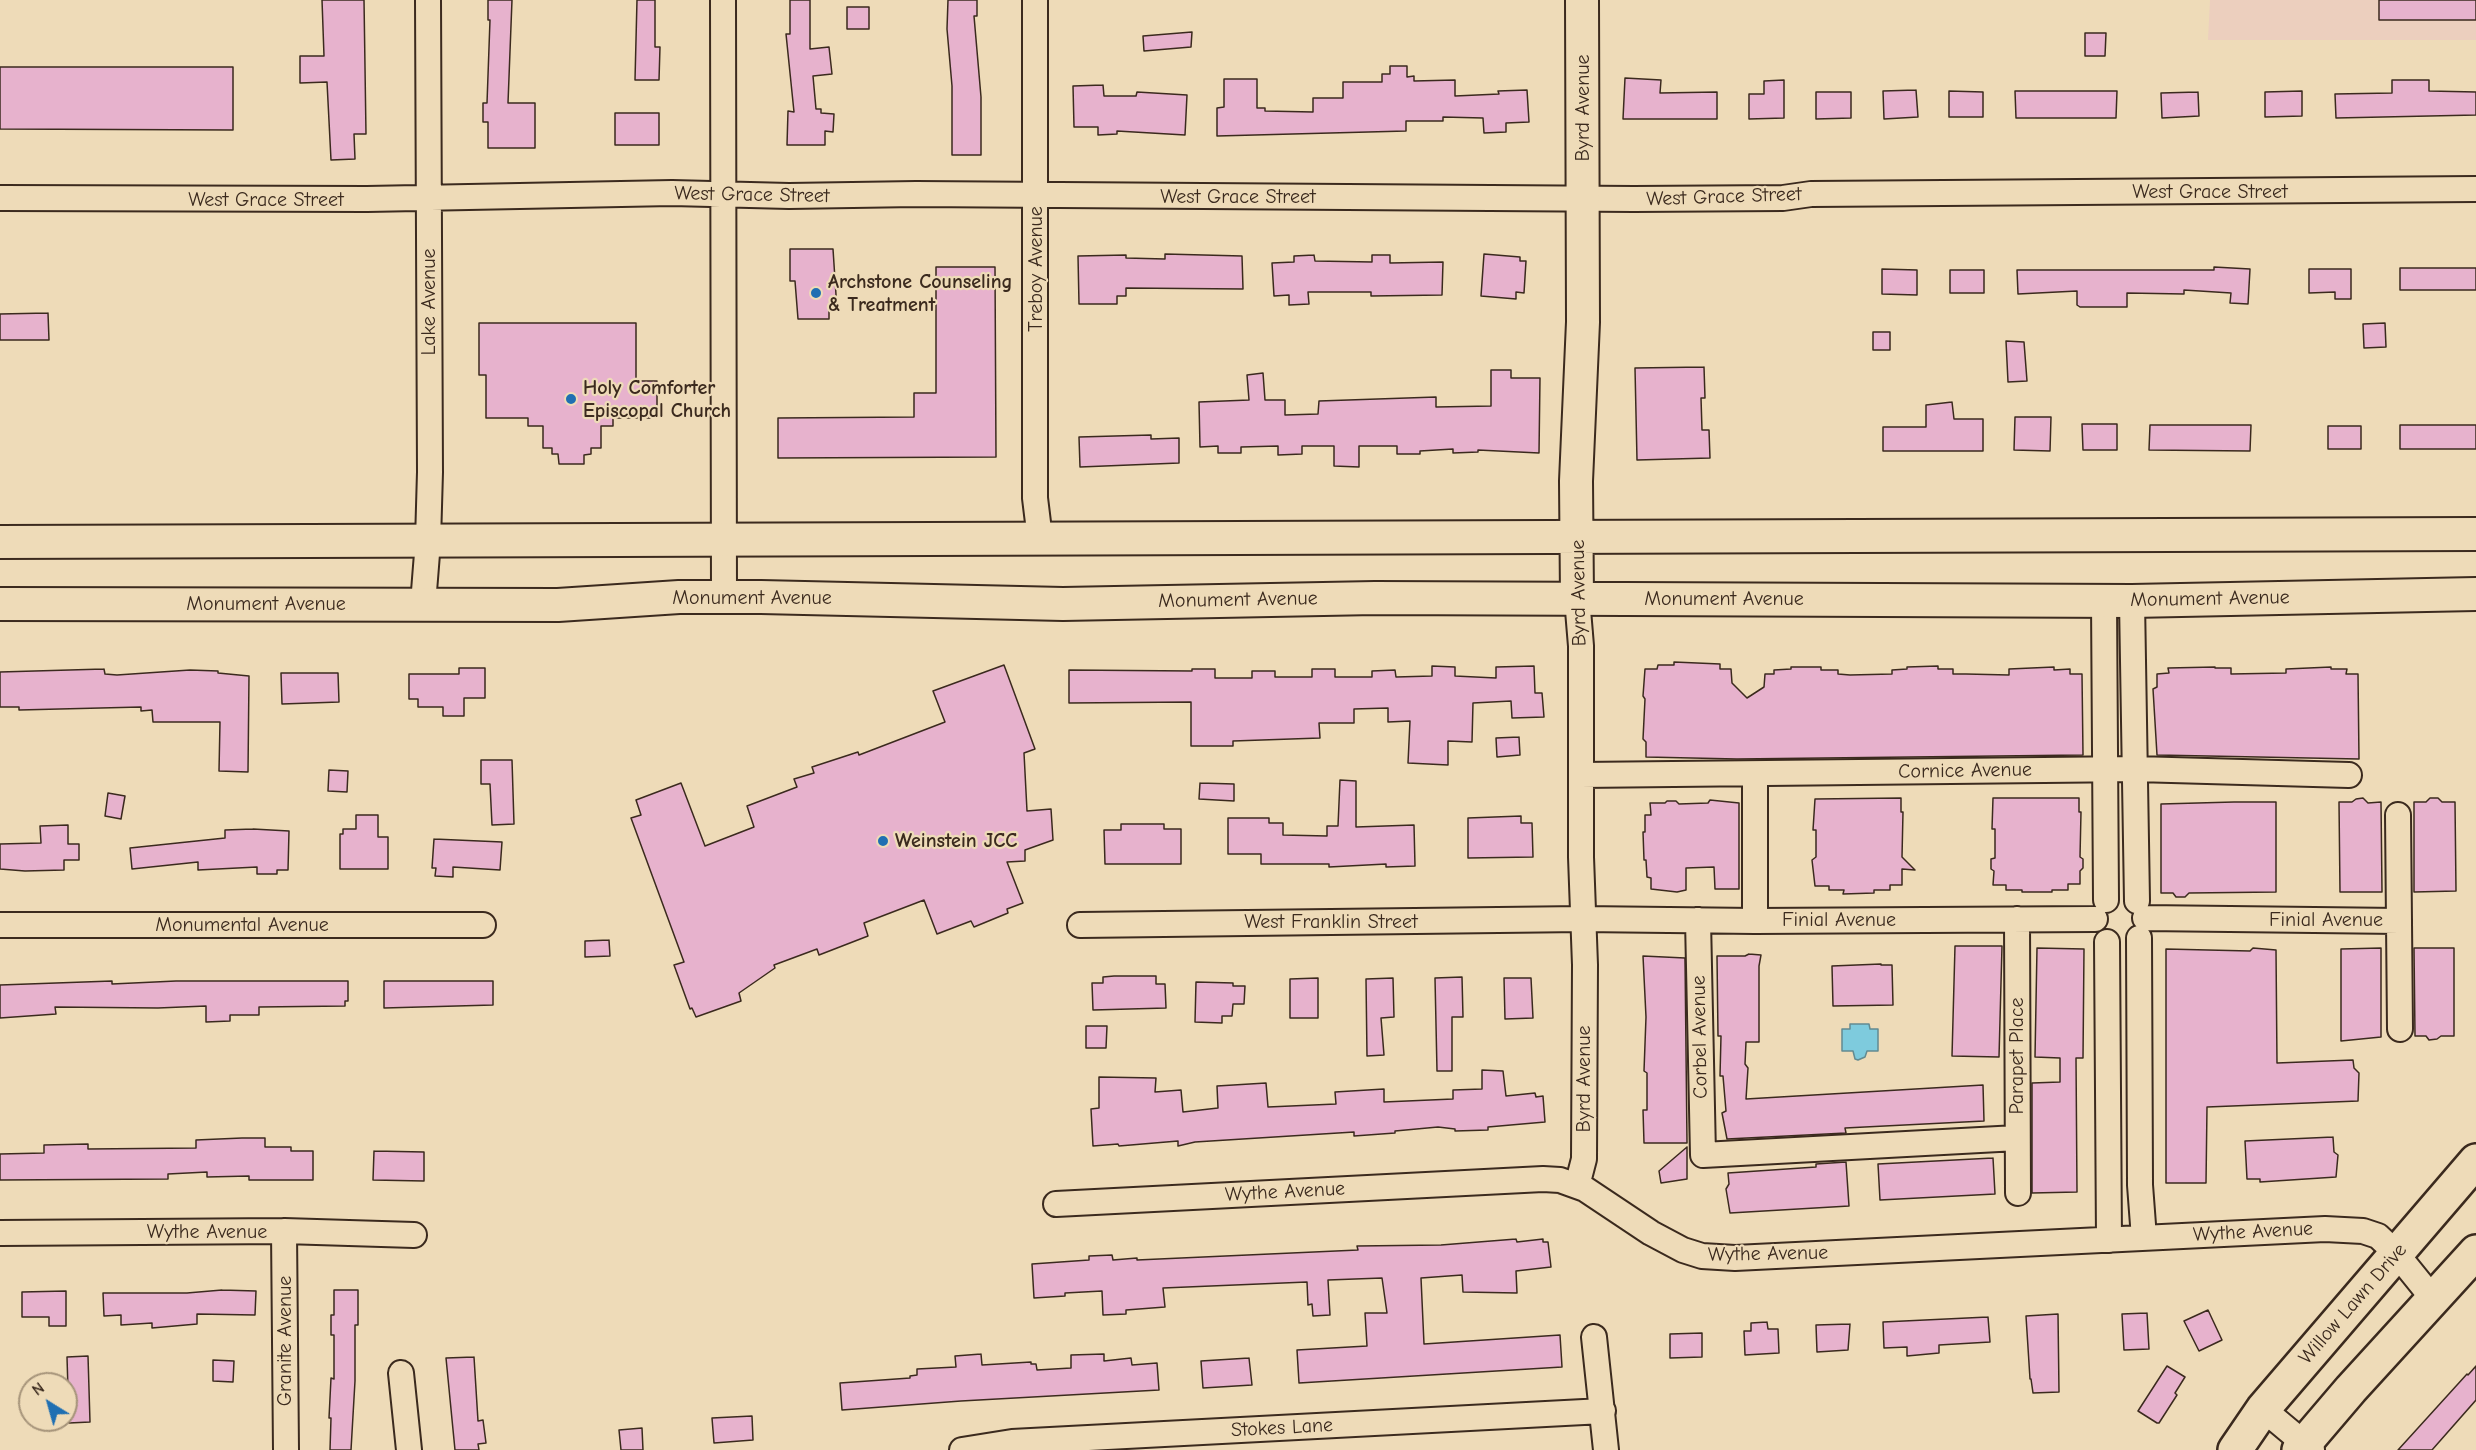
<!DOCTYPE html>
<style>
body{margin:0}
#map{position:relative;width:2476px;height:1450px;overflow:hidden;background:#eedbb8;font-family:"Comic Neue",sans-serif}
canvas{display:block}
.north{position:absolute;left:18px;top:1372px;width:60px;height:60px;box-sizing:border-box;background:#eedbb8;border:2px solid #a6947a;border-radius:50%;rotate:323deg;font-size:16px;font-weight:700;line-height:24px;text-align:center;color:#3b2a1e}
.north::after{content:'';display:block;margin:auto;width:21px;height:27px;background:#1f6fb2;clip-path:polygon(50% 0,100% 100%,50% 72%,0 100%)}
</style>
<div id="map">
<canvas width="2476" height="1450"></canvas>
<div class="north">N</div>
</div>
<script>
const context = document.querySelector('canvas').getContext('2d');
context.lineJoin = 'round';
function paint(path, color) { context.fillStyle = color; context.fill(path, 'evenodd'); }
const shape = rows => new Path2D(rows.map(r => 'M' + r).join(''));
function strokePath(path, color, width, dash) { context.strokeStyle = color; context.lineWidth = width; context.lineCap = dash ? 'butt' : 'round'; context.setLineDash(dash || []); context.stroke(path); }
function drawText(font, color, halo, rows, align = 'center') {
  context.font = font + ' "Comic Neue",sans-serif'; context.lineWidth = 4.5; context.setLineDash([]); context.textBaseline = 'middle'; context.strokeStyle = halo; context.fillStyle = color; for (const [text, x, y, turn = 0] of rows) {
    context.save(); context.translate(x, y); context.rotate((+turn || 0) * Math.PI / 180); context.textAlign = isNaN(turn) ? turn : align; if (halo) context.strokeText(text, 0, 0); context.fillText(text, 0, 0); context.restore();
  }
}
paint(shape([
 [2210,0,2476,0,2476,40,2208,40]
]), '#eccfbe');
const water = shape([
 [1850,1024,1869,1024,1870,1029,1878,1029,1878,1051,1867,1051,1865,1057,1858,1060,1855,1059,1853,1051,1842,1051,1842,1029,1850,1029,1850,1024]
]);
paint(water, '#7ecbdd');
strokePath(water, '#638b91', 1.5);
const building = shape([
 [322,0,364,0,366,134,354,134,355,159,331,160,327,82,300,83,300,56,324,56,322,0],
 [488,0,512,0,508,103,535,103,535,148,488,148,488,122,483,122,483,103,487,103,490,20,488,20,488,0],
 [637,0,655,0,655,47,660,47,659,80,635,80,637,0],
 [790,0,810,0,810,49,829,47,832,74,813,76,816,109,821,109,821,113,834,114,833,132,825,131,825,145,787,145,788,111,794,112,786,34,790,34,790,0],
 [948,0,977,0,977,16,974,16,981,97,981,155,952,155,952,86,947,29,948,0],
 [2379,0,2476,0,2476,20,2379,20,2379,0],
 [847,7,869,7,869,29,847,29,847,7],
 [1192,32,1191,47,1144,51,1143,36,1192,32],
 [2085,33,2106,33,2105,56,2085,56,2085,33],
 [1390,66,1407,66,1407,77,1414,76,1414,81,1455,80,1455,96,1499,94,1498,91,1527,90,1529,122,1506,123,1506,132,1484,133,1483,118,1443,117,1443,121,1406,121,1406,131,1217,136,1217,108,1224,107,1224,79,1257,79,1257,108,1265,108,1265,111,1313,112,1313,98,1343,98,1343,82,1382,82,1382,74,1390,74,1390,66],
 [0,67,233,67,233,130,0,129,0,67],
 [1625,78,1661,80,1660,93,1717,92,1717,119,1623,119,1625,78],
 [1784,80,1784,118,1749,119,1749,94,1764,94,1764,81,1784,80],
 [2392,80,2429,80,2429,91,2476,92,2476,115,2336,118,2335,94,2392,93,2392,80],
 [1103,85,1104,96,1136,96,1137,92,1187,95,1185,135,1117,131,1117,134,1098,135,1098,127,1074,127,1073,86,1103,85],
 [1916,90,1918,117,1884,119,1883,91,1916,90],
 [1949,91,1983,92,1983,117,1949,117,1949,91],
 [2015,91,2117,91,2116,118,2016,118,2015,91],
 [2302,91,2302,116,2265,117,2265,92,2302,91],
 [1816,92,1851,92,1851,118,1816,119,1816,92],
 [2198,92,2199,116,2162,118,2161,93,2198,92],
 [615,113,659,113,659,145,615,145,615,113],
 [790,249,833,249,837,310,829,310,829,319,798,319,795,281,790,281,790,249],
 [1165,254,1242,256,1243,289,1126,288,1126,296,1117,296,1117,304,1079,304,1078,256,1126,255,1126,258,1165,259,1165,254],
 [1484,254,1520,257,1520,261,1526,261,1524,293,1516,292,1516,299,1481,296,1484,254],
 [1314,255,1315,261,1372,262,1372,255,1390,255,1390,263,1443,262,1442,295,1371,296,1371,292,1308,292,1309,304,1289,305,1289,295,1274,296,1272,263,1294,262,1294,256,1314,255],
 [936,267,995,267,996,457,778,458,778,418,914,417,914,393,936,393,936,267],
 [2214,267,2250,269,2248,304,2230,303,2231,293,2184,290,2184,294,2127,293,2127,307,2080,307,2077,305,2077,291,2018,294,2017,270,2214,270,2214,267],
 [2400,268,2476,268,2476,290,2400,290,2400,268],
 [1882,269,1917,270,1917,295,1882,294,1882,269],
 [2309,269,2351,269,2351,299,2335,299,2335,292,2309,293,2309,269],
 [1950,270,1984,270,1984,293,1950,293,1950,270],
 [48,313,49,340,0,340,0,314,48,313],
 [479,323,636,323,636,381,657,381,657,418,613,418,613,426,601,426,601,448,591,448,591,454,584,455,584,464,559,464,558,454,552,454,552,448,543,448,543,426,528,426,528,418,486,418,486,375,479,375,479,323],
 [2385,323,2386,347,2364,348,2363,324,2385,323],
 [1873,332,1890,332,1890,350,1873,350,1873,332],
 [2006,341,2024,342,2027,381,2008,382,2006,341],
 [1704,367,1705,398,1701,398,1702,430,1709,430,1710,458,1637,460,1635,368,1704,367],
 [1491,370,1511,370,1511,378,1540,378,1539,453,1478,450,1478,452,1453,453,1453,449,1420,451,1420,454,1397,454,1397,446,1359,446,1359,467,1334,466,1334,446,1302,446,1302,454,1278,455,1278,446,1241,447,1241,453,1218,453,1218,446,1200,447,1199,402,1249,400,1247,375,1263,373,1265,400,1285,400,1285,415,1318,414,1319,401,1436,397,1436,407,1491,406,1491,370],
 [1952,402,1954,419,1983,419,1983,451,1883,451,1883,427,1926,427,1926,405,1952,402],
 [2015,417,2051,417,2050,451,2014,450,2015,417],
 [2082,424,2117,424,2117,450,2083,450,2082,424],
 [2150,425,2251,425,2250,451,2149,450,2150,425],
 [2400,425,2476,425,2476,449,2400,449,2400,425],
 [2328,426,2361,426,2361,449,2328,449,2328,426],
 [1151,435,1151,439,1179,438,1179,463,1080,467,1079,437,1151,435],
 [1674,662,1720,664,1720,669,1731,669,1732,683,1747,698,1764,687,1765,674,1774,674,1774,670,1791,669,1791,667,1821,667,1821,670,1838,670,1838,674,1850,675,1892,674,1892,670,1907,669,1907,667,1938,666,1938,669,1953,669,1953,674,1966,674,2009,675,2009,669,2054,667,2054,670,2070,669,2070,674,2082,674,2083,755,1737,759,1646,757,1646,742,1643,739,1645,699,1643,696,1645,669,1657,669,1658,665,1674,665,1674,662],
 [1004,665,1035,749,1024,753,1027,811,1051,809,1053,840,1025,850,1025,861,1007,862,1023,903,1007,909,1008,913,974,927,971,921,937,934,924,900,864,923,868,936,819,955,817,949,774,965,775,968,739,993,741,1001,696,1017,692,1008,690,1009,674,965,684,962,631,818,641,815,636,800,681,783,705,846,754,827,747,806,797,787,794,779,814,773,812,767,858,752,859,755,945,722,933,691,1004,665],
 [1432,666,1455,667,1455,676,1496,678,1496,667,1534,666,1535,693,1542,693,1544,717,1512,718,1511,701,1473,703,1472,742,1448,741,1448,765,1408,763,1410,721,1388,722,1388,708,1354,709,1354,723,1319,723,1320,738,1233,741,1233,746,1191,746,1191,702,1069,703,1069,670,1192,671,1192,669,1215,669,1215,678,1252,678,1252,671,1275,671,1275,677,1312,677,1312,669,1335,669,1335,677,1372,677,1372,671,1395,670,1396,677,1432,676,1432,666],
 [2215,667,2215,668,2231,668,2231,674,2286,673,2286,669,2331,667,2331,669,2347,669,2346,674,2358,674,2359,759,2157,755,2153,689,2157,687,2157,674,2169,673,2168,668,2215,667],
 [459,668,485,668,485,698,464,698,464,716,443,716,443,707,418,707,418,699,409,699,409,674,459,674,459,668],
 [104,669,105,674,117,675,190,670,218,671,218,673,249,676,248,772,219,771,220,722,153,722,152,710,141,711,141,707,19,710,19,707,0,707,0,672,104,669],
 [281,673,338,673,339,702,282,704,281,673],
 [1519,737,1520,755,1497,757,1496,738,1519,737],
 [481,760,512,760,514,824,492,825,490,784,481,784,481,760],
 [329,770,348,771,347,792,328,791,329,770],
 [1340,780,1356,781,1356,827,1414,825,1415,866,1386,867,1386,864,1329,867,1329,864,1261,864,1261,854,1228,854,1228,818,1269,818,1269,823,1283,823,1283,835,1327,836,1327,826,1338,826,1340,780],
 [1200,783,1234,784,1234,801,1199,799,1200,783],
 [108,793,125,796,121,819,105,816,108,793],
 [1901,798,1901,812,1903,812,1902,857,1915,870,1902,869,1902,885,1890,885,1890,890,1874,890,1874,893,1843,894,1844,890,1829,890,1829,886,1815,886,1812,860,1816,857,1816,830,1813,830,1815,799,1901,798],
 [1993,798,2079,798,2079,812,2081,812,2080,857,2083,859,2083,868,2080,871,2080,884,2068,884,2068,890,2052,890,2052,892,2022,892,2022,890,2006,890,2006,885,1993,885,1994,871,1991,869,1991,859,1995,858,1995,829,1992,829,1993,798],
 [2363,798,2368,803,2381,802,2382,892,2340,892,2339,802,2352,802,2356,799,2363,798],
 [2430,798,2438,798,2442,802,2455,802,2456,891,2414,892,2414,802,2426,802,2430,798],
 [1710,800,1739,803,1739,889,1715,889,1714,867,1686,868,1686,890,1677,892,1651,889,1651,878,1647,877,1646,860,1644,860,1643,832,1645,832,1645,815,1651,815,1650,803,1665,803,1667,801,1676,801,1679,804,1708,803,1710,800],
 [2234,802,2276,802,2276,892,2189,893,2185,897,2176,897,2173,893,2161,893,2161,804,2234,802],
 [356,815,378,815,378,837,388,837,388,869,340,869,340,834,343,834,343,829,356,829,356,815],
 [1521,816,1521,823,1532,823,1533,857,1468,858,1468,818,1521,816],
 [1121,824,1164,824,1164,829,1181,829,1181,864,1105,864,1104,830,1121,830,1121,824],
 [68,825,68,844,79,844,79,860,64,860,64,870,25,871,0,869,0,844,41,843,40,826,68,825],
 [253,829,289,831,288,870,277,870,277,874,257,874,257,867,198,870,198,862,132,869,130,848,225,838,225,830,253,829],
 [434,839,502,842,500,870,453,867,453,877,435,876,436,868,432,868,434,839],
 [609,940,610,956,585,957,585,941,609,940],
 [1955,946,2002,946,1999,1057,1952,1056,1955,946],
 [2037,948,2084,949,2083,1058,2076,1058,2077,1192,2032,1193,2032,1083,2060,1082,2060,1058,2035,1057,2037,948],
 [2253,948,2276,950,2277,1063,2353,1060,2354,1068,2359,1073,2358,1101,2207,1107,2206,1183,2166,1183,2166,949,2250,951,2253,948],
 [2381,948,2381,1037,2341,1041,2341,949,2381,948],
 [2414,948,2454,948,2454,1036,2441,1036,2437,1039,2429,1040,2426,1036,2415,1036,2414,948],
 [1749,954,1761,955,1759,966,1759,1042,1746,1042,1745,1064,1748,1068,1746,1099,1983,1085,1984,1121,1845,1128,1846,1133,1727,1139,1722,1113,1726,1111,1723,1076,1720,1076,1721,1036,1718,1036,1717,956,1745,956,1749,954],
 [1643,956,1685,958,1687,1143,1644,1143,1643,1110,1647,1110,1647,1073,1644,1071,1646,1017,1643,956],
 [1881,964,1881,965,1892,965,1893,1005,1833,1006,1832,966,1881,964],
 [1114,976,1156,976,1156,984,1165,984,1166,1008,1093,1010,1092,983,1103,983,1103,977,1114,976],
 [1462,977,1463,1017,1452,1017,1452,1071,1437,1071,1435,978,1462,977],
 [1318,978,1318,1018,1290,1018,1290,979,1318,978],
 [1393,978,1394,1017,1381,1018,1384,1055,1367,1056,1366,979,1393,978],
 [1504,978,1531,978,1533,1018,1505,1019,1504,978],
 [112,981,112,984,176,981,348,981,348,1001,345,1001,345,1006,259,1007,259,1015,230,1015,230,1021,206,1022,206,1006,158,1008,55,1007,56,1014,0,1018,0,985,112,981],
 [384,981,493,981,493,1005,384,1008,384,981],
 [1196,982,1233,983,1233,986,1245,986,1244,1004,1233,1004,1232,1016,1222,1016,1222,1023,1195,1022,1196,982],
 [1086,1026,1107,1026,1106,1048,1086,1048,1086,1026],
 [1482,1070,1503,1071,1506,1096,1535,1093,1536,1097,1543,1096,1545,1122,1488,1127,1488,1130,1455,1131,1455,1129,1438,1127,1395,1131,1395,1133,1354,1136,1354,1132,1195,1142,1178,1146,1178,1141,1119,1146,1118,1144,1093,1146,1091,1109,1099,1108,1099,1077,1156,1078,1155,1092,1181,1090,1183,1112,1218,1108,1217,1086,1266,1083,1268,1107,1336,1104,1335,1092,1384,1089,1384,1102,1453,1099,1453,1090,1482,1089,1482,1070],
 [2333,1137,2334,1152,2338,1155,2336,1177,2260,1182,2260,1179,2247,1179,2245,1141,2333,1137],
 [242,1138,265,1138,265,1147,291,1147,291,1151,313,1151,313,1180,249,1180,249,1176,207,1177,207,1172,168,1174,168,1179,0,1180,0,1154,44,1153,44,1145,88,1144,88,1149,196,1148,196,1140,242,1138],
 [1687,1147,1687,1179,1661,1183,1659,1171,1687,1147],
 [374,1151,424,1152,424,1181,373,1180,374,1151],
 [1993,1158,1995,1194,1880,1200,1878,1164,1993,1158],
 [1846,1162,1849,1206,1730,1213,1726,1189,1729,1184,1728,1173,1816,1167,1816,1164,1846,1162],
 [1516,1239,1517,1242,1543,1239,1543,1242,1548,1242,1551,1267,1516,1271,1517,1293,1463,1292,1462,1275,1421,1278,1424,1344,1560,1335,1562,1367,1299,1383,1297,1350,1367,1346,1365,1313,1387,1313,1382,1278,1328,1280,1330,1315,1313,1316,1312,1304,1308,1305,1307,1282,1163,1288,1165,1307,1126,1310,1126,1314,1103,1315,1102,1291,1065,1293,1065,1296,1034,1298,1032,1264,1089,1260,1089,1256,1112,1255,1113,1260,1137,1258,1137,1260,1358,1250,1357,1246,1441,1245,1516,1239],
 [222,1290,256,1291,255,1315,197,1314,197,1324,152,1328,152,1323,121,1325,121,1315,104,1316,103,1293,187,1293,222,1290],
 [334,1290,358,1290,358,1325,355,1325,355,1381,351,1450,330,1450,331,1418,329,1418,331,1378,334,1379,334,1335,331,1335,331,1315,334,1315,334,1290],
 [66,1291,66,1326,49,1326,49,1317,22,1317,22,1292,66,1291],
 [2208,1310,2222,1340,2199,1351,2184,1321,2208,1310],
 [2147,1313,2149,1349,2124,1350,2122,1314,2147,1313],
 [2058,1314,2059,1392,2033,1393,2031,1379,2030,1379,2026,1316,2058,1314],
 [1988,1317,1990,1342,1939,1345,1939,1353,1907,1356,1907,1347,1884,1348,1883,1322,1988,1317],
 [1767,1322,1768,1329,1778,1329,1779,1353,1745,1355,1744,1331,1751,1331,1751,1323,1767,1322],
 [1850,1324,1848,1350,1817,1352,1816,1325,1850,1324],
 [1702,1333,1702,1357,1670,1358,1670,1334,1702,1333],
 [981,1354,982,1365,1031,1362,1031,1364,1036,1364,1037,1370,1071,1368,1071,1355,1104,1354,1104,1361,1131,1358,1132,1365,1157,1363,1159,1390,961,1401,842,1410,840,1383,910,1378,910,1376,917,1375,917,1369,956,1367,955,1356,981,1354],
 [88,1356,90,1422,69,1423,67,1357,88,1356],
 [474,1357,478,1421,483,1420,486,1443,478,1444,479,1450,455,1450,446,1358,474,1357],
 [1249,1358,1252,1385,1203,1388,1201,1361,1249,1358],
 [213,1360,234,1361,233,1382,213,1381,213,1360],
 [2167,1366,2185,1377,2175,1393,2177,1395,2159,1423,2157,1423,2138,1411,2167,1366],
 [2476,1366,2476,1400,2432,1450,2398,1450,2467,1374,2468,1375,2476,1366],
 [752,1416,753,1440,714,1443,712,1418,752,1416],
 [642,1428,643,1450,621,1450,619,1430,642,1428]
]);
paint(building, '#e7b2cd');
strokePath(building, '#3b2a1e', 1.5);
const minor = shape([
 [723,0,724,597],
 [1035,0,1035,498,1040,539],
 [0,198,367,199,672,193,789,196,916,194,1634,199,1783,198,1811,194,2476,189],
 [1577,598,1581,646,1581,857,1585,965,1584,1159,1577,1186],
 [2104,601,2106,900],
 [2132,601,2137,901],
 [423,604,428,541,430,472,428,0],
 [1581,775,2136,769,2349,775],
 [2398,815,2400,1029],
 [2145,918,2399,921],
 [2017,919,2018,1193],
 [1698,920,1703,1155,2017,1138],
 [1755,921,1755,774],
 [0,925,483,925],
 [1080,925,1582,919,1755,921,2095,919],
 [2139,938,2140,1185,2144,1238],
 [2107,942,2109,1240],
 [1056,1204,1543,1179,1560,1180,1585,1189,1651,1233,1683,1250,1702,1256,1735,1258,2325,1229,2363,1231,2378,1236,2396,1253,2434,1300],
 [284,1231,286,1450],
 [0,1233,284,1231,414,1235],
 [1594,1337,1606,1450],
 [401,1373,409,1450],
 [2263,1409,2312,1450],
 [962,1450,1012,1442,1603,1411]
]);
const tertiary = shape([
 [0,542,2476,534],
 [1577,598,1576,481,1583,322,1582,0],
 [0,604,558,605,679,597,761,597,1063,604,1375,598,2132,601,2476,594]
]);
const secondary = shape([
 [2235,1450,2263,1409,2476,1161],
 [2299,1450,2351,1389,2476,1252]
]);
strokePath(minor, '#3b2a1e', 28);
strokePath(tertiary, '#3b2a1e', 36);
strokePath(secondary, '#3b2a1e', 38);
strokePath(minor, '#eedbb8', 24);
strokePath(tertiary, '#eedbb8', 32);
strokePath(secondary, '#eedbb8', 33);
for (const [x, y, r, color] of [
 [816,293,6,"#1f6fb2"],
 [571,399,6,"#1f6fb2"],
 [883,841,6,"#1f6fb2"]
]) { const dot = new Path2D(); dot.arc(x, y, r, 0, 2 * Math.PI); context.fillStyle = color; context.fill(dot); strokePath(dot, '#eedbb8', 2); }
drawText('20px', '#3b2a1e', '#eedbb8', [
 ["Byrd Avenue",1583,108,-90],
 ["West Grace Street",2210,192],
 ["West Grace Street",752,195,1],
 ["West Grace Street",1238,197],
 ["West Grace Street",1724,197,-2],
 ["West Grace Street",266,200],
 ["Treboy Avenue",1036,269,-90],
 ["Lake Avenue",429,302,-90],
 ["Byrd Avenue",1579,593,-91],
 ["Monument Avenue",752,598],
 ["Monument Avenue",1724,599],
 ["Monument Avenue",2210,599,-1],
 ["Monument Avenue",1238,600,-1],
 ["Monument Avenue",266,604],
 ["Cornice Avenue",1965,771,-1],
 ["Finial Avenue",1839,920],
 ["Finial Avenue",2326,920],
 ["West Franklin Street",1331,922],
 ["Monumental Avenue",242,925],
 ["Corbel Avenue",1700,1037,-91],
 ["Parapet Place",2017,1056,-90],
 ["Byrd Avenue",1584,1079,-90],
 ["Wythe Avenue",1285,1192,-3],
 ["Wythe Avenue",207,1232],
 ["Wythe Avenue",2253,1232,-3],
 ["Wythe Avenue",1768,1254,-1],
 ["Willow Lawn Drive",2353,1304,-49],
 ["Granite Avenue",285,1341,-90],
 ["Stokes Lane",1282,1428,-3]
]);
drawText('bold 20px', '#3b2a1e', '#eedbb8', [
 ["Archstone Counseling",828,282],
 ["& Treatment",828,305],
 ["Holy Comforter",583,388],
 ["Episcopal Church",583,411],
 ["Weinstein JCC",895,841]
], 'left');
</script>
